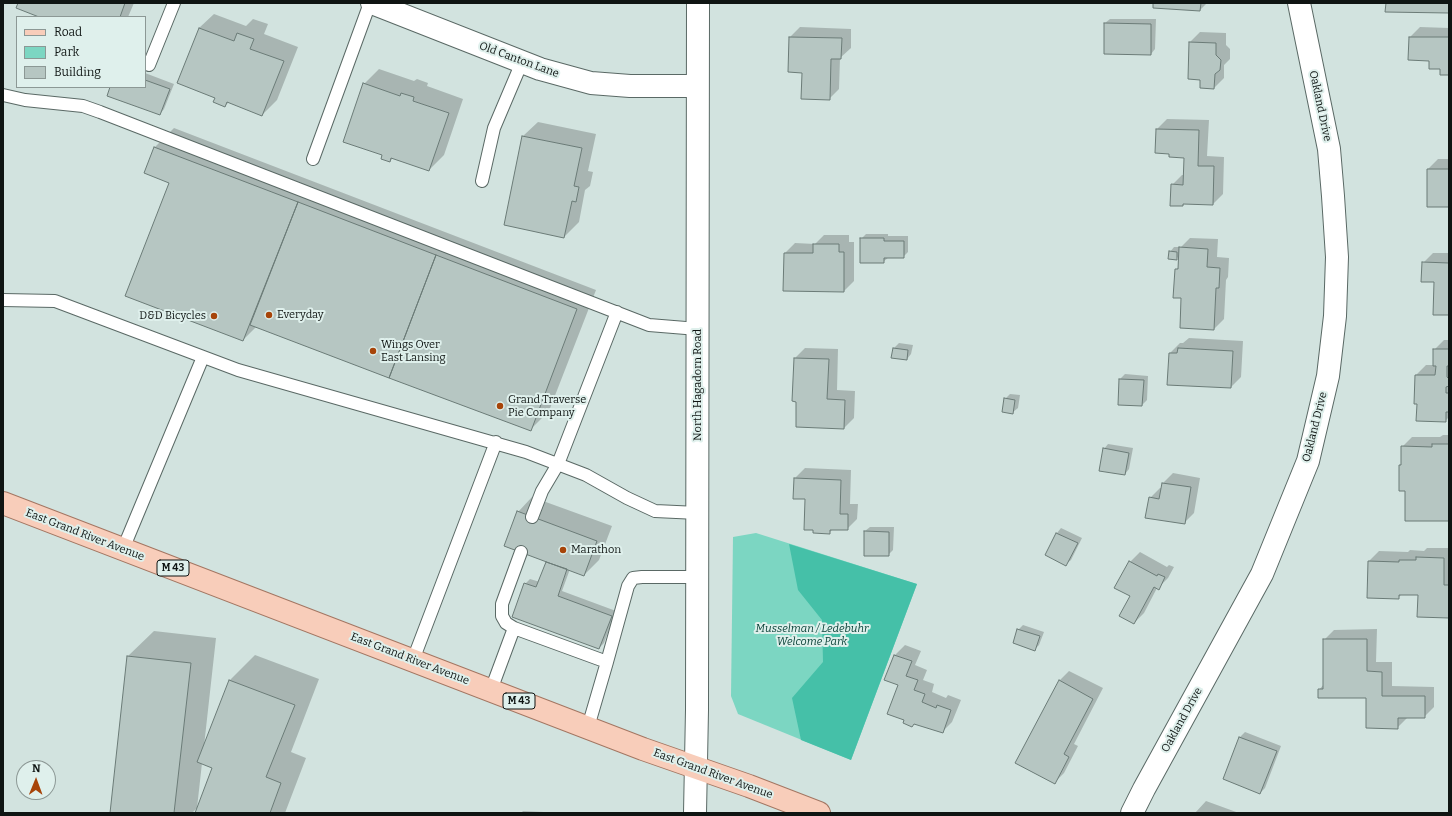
<!DOCTYPE html>
<style>
body{margin:0}
#map{position:relative;width:1452px;height:816px;overflow:hidden;background:#d2e3df;font-family:Bitter,serif}
canvas{display:block}
.frame{position:absolute;inset:0;border:4px solid #0f1513;pointer-events:none}
.legend{position:absolute;left:16px;top:16px;width:130px;height:72px;box-sizing:border-box;background:#dff0ec;border:1px solid #8c9895;margin:0;padding:5px 7px;list-style:none;font-size:12px;color:#0f1513}
.legend li{display:flex;align-items:center;gap:8px;height:20px}
.legend b{width:20px;border:1px solid #8c9895}
.north{position:absolute;left:16px;top:760px;width:40px;height:40px;box-sizing:border-box;background:#dff0ec;border:1px solid #8c9895;border-radius:50%;rotate:1deg;font-size:11px;font-weight:700;line-height:16px;text-align:center;color:#0f1513}
.north::after{content:'';display:block;margin:auto;width:14px;height:18px;background:#a74409;clip-path:polygon(50% 0,100% 100%,50% 72%,0 100%)}
</style>
<div id="map">
<canvas width="1452" height="816"></canvas>
<div class="frame"></div>
<ul class="legend">
<li><b style="height:5px;background:#f8cdba"></b>Road</li>
<li><b style="height:11px;background:#7cd6c2"></b>Park</li>
<li><b style="height:11px;background:#b6c6c2"></b>Building</li>
</ul>
<div class="north">N</div>
</div>
<script>
const context = document.querySelector('canvas').getContext('2d');
context.lineJoin = 'round';
function paint(path, color) { context.fillStyle = color; context.fill(path, 'evenodd'); }
const shape = rows => new Path2D(rows.map(r => 'M' + r).join(''));
function strokePath(path, color, width, dash) { context.strokeStyle = color; context.lineWidth = width; context.lineCap = dash ? 'butt' : 'round'; context.setLineDash(dash || []); context.stroke(path); }
function drawText(font, color, halo, rows, align = 'center') {
  context.font = font + ' Bitter,serif'; context.lineWidth = 4; context.setLineDash([]); context.textBaseline = 'middle'; context.strokeStyle = halo; context.fillStyle = color; for (const [text, x, y, turn = 0] of rows) {
    context.save(); context.translate(x, y); context.rotate((+turn || 0) * Math.PI / 180); context.textAlign = isNaN(turn) ? turn : align; if (halo) context.strokeText(text, 0, 0); context.fillText(text, 0, 0); context.restore();
  }
}
paint(shape([
 [756,533,917,584,851,760,738,714,731,696,733,537]
]), '#7cd6c2');
paint(shape([
 [789,544,917,584,851,760,801,740,792,698,823,662,822,620,798,590]
]), '#45c0a8');
paint(shape([
 [19,3,134,3,128,17,41,17],
 [1154,3,1207,3,1200,10],
 [214,14,246,26,253,19,268,24,264,34,298,47,277,100,262,115,229,102,225,106,216,97,199,28],
 [1110,19,1156,19,1155,49,1151,54,1105,23],
 [800,27,851,29,851,48,840,58,839,89,829,99,803,72,789,71,790,37],
 [1420,27,1449,28,1449,74,1430,60,1410,37],
 [1200,32,1226,33,1226,45,1230,49,1230,59,1224,65,1224,78,1214,88,1201,79,1190,42],
 [379,69,414,81,417,79,428,83,427,86,463,99,444,155,429,170,393,158,390,161,383,154,364,84],
 [145,73,174,84,164,109,160,114,111,87,145,87],
 [1167,119,1209,120,1207,156,1224,157,1223,194,1213,204,1185,203,1183,205,1172,185,1182,175,1184,175,1185,157,1170,153,1157,129],
 [538,122,596,134,588,171,593,172,590,186,585,190,579,222,564,237,523,136],
 [174,128,596,290,549,411,530,430,257,326,243,340,155,147],
 [1438,159,1449,159,1449,206,1428,206,1428,169],
 [866,234,888,234,888,236,908,236,908,252,903,257,889,257,883,262,861,239],
 [824,235,849,235,849,242,854,242,854,281,844,291,785,253,795,243,815,244],
 [1190,238,1218,239,1217,257,1229,258,1228,277,1226,280,1224,319,1214,329,1182,297,1176,270,1180,266,1180,255,1176,259,1170,252,1174,247,1181,247],
 [1433,253,1449,253,1449,314,1435,281,1423,263],
 [1189,338,1243,341,1241,377,1231,387,1170,353,1180,343,1183,343],
 [1444,340,1449,340,1449,417,1446,420,1418,403,1416,375,1426,365,1434,365,1434,350],
 [899,343,913,345,911,354,907,359,892,357,894,348],
 [805,348,838,349,837,390,855,391,854,418,844,428,797,401,795,358],
 [1125,374,1148,376,1147,400,1142,405,1120,379],
 [1010,394,1020,395,1018,408,1013,412,1005,399],
 [1443,435,1449,435,1449,520,1406,490,1400,465,1402,463,1402,447,1412,437,1440,437],
 [1108,444,1133,448,1129,469,1125,474,1104,449],
 [805,468,851,470,850,504,858,504,857,519,847,529,833,529,829,533,795,478],
 [1173,473,1200,478,1194,513,1184,523,1150,498,1160,488,1162,488,1163,483],
 [532,497,612,526,599,560,584,575,570,569,562,591,616,611,604,643,599,648,525,584,530,579,540,582,548,561,518,512],
 [870,527,894,527,893,550,888,555,865,531],
 [1061,528,1082,538,1071,560,1066,564,1046,555,1057,533],
 [1427,548,1449,548,1449,617,1419,595,1402,594,1398,598,1369,561,1379,551,1408,552,1410,550,1424,551],
 [1140,552,1167,567,1169,565,1174,567,1168,578,1158,588,1157,588,1144,613,1134,623,1130,562],
 [1023,625,1044,632,1039,645,1035,649,1018,630],
 [1377,629,1376,662,1392,662,1392,686,1434,687,1434,707,1424,717,1408,717,1397,728,1367,697,1319,690,1324,684,1324,640,1334,630],
 [154,631,216,638,204,746,230,680,255,655,319,679,291,752,306,758,285,813,196,813,214,767,202,763,197,808,192,813,111,813,128,656],
 [905,645,921,651,915,665,927,670,923,680,934,684,932,692,946,698,948,695,961,700,952,722,942,732,905,719,899,684,886,679,895,655],
 [1069,671,1103,688,1074,744,1078,746,1064,773,1054,783,1059,681],
 [1245,732,1281,746,1265,788,1260,793,1224,779,1240,737],
 [1206,801,1239,813,1195,813],
 [523,811,565,813,521,813]
]), '#0003');
const building = shape([
 [18,3,125,3,120,17,39,17,16,8,18,3],
 [1153,3,1201,3,1200,11,1153,8,1153,3],
 [1386,3,1449,3,1449,13,1385,12,1386,3],
 [1104,23,1151,24,1151,55,1104,54,1104,23],
 [199,28,234,41,237,33,254,39,250,49,284,61,262,116,227,102,225,107,213,102,215,98,177,83,199,28],
 [789,37,842,38,841,59,831,59,830,100,801,99,802,73,788,72,789,37],
 [1409,37,1449,37,1449,75,1440,75,1440,69,1429,69,1429,61,1408,60,1409,37],
 [1189,42,1216,43,1216,55,1221,60,1220,70,1215,74,1214,89,1200,88,1200,80,1188,79,1189,42],
 [145,80,170,89,160,115,107,96,110,87,145,87,145,80],
 [363,83,400,96,401,93,414,97,413,101,449,113,429,171,391,158,390,162,381,159,382,155,343,142,363,83],
 [1156,129,1199,130,1198,166,1214,166,1213,205,1183,204,1183,206,1170,206,1171,184,1183,185,1184,158,1169,157,1169,154,1155,153,1156,129],
 [522,136,582,148,574,186,579,187,576,202,572,201,564,238,504,225,522,136],
 [1449,145,1449,207,1427,207,1427,169,1449,169,1449,145],
 [154,147,298,202,243,341,125,296,169,183,144,173,154,147],
 [298,202,436,255,389,378,250,325,298,202],
 [860,238,884,238,884,241,904,241,904,258,884,258,884,263,860,263,860,238],
 [813,244,839,244,839,252,844,252,844,292,783,291,784,253,813,253,813,244],
 [1179,247,1208,249,1207,267,1220,268,1219,288,1216,288,1214,330,1180,328,1181,298,1173,298,1175,269,1178,269,1179,247],
 [1169,251,1177,252,1177,260,1168,259,1169,251],
 [436,255,577,309,531,431,389,378,436,255],
 [1422,262,1449,263,1449,315,1433,315,1434,282,1421,282,1422,262],
 [893,348,908,350,907,360,891,358,893,348],
 [1178,348,1233,351,1231,388,1167,385,1169,353,1177,353,1178,348],
 [1433,349,1449,349,1449,366,1447,366,1447,377,1449,379,1449,386,1446,387,1446,393,1449,393,1449,412,1446,412,1446,422,1416,421,1417,404,1414,404,1415,375,1435,375,1436,366,1433,366,1433,349],
 [794,358,829,359,827,399,845,400,844,429,796,427,796,402,792,401,794,358],
 [1119,379,1144,380,1142,406,1118,405,1119,379],
 [1004,398,1015,400,1013,414,1002,412,1004,398],
 [1432,444,1449,444,1449,521,1405,521,1405,491,1399,491,1399,465,1401,465,1401,446,1432,447,1432,444],
 [1103,448,1129,453,1125,475,1099,471,1103,448],
 [794,478,841,480,840,514,848,514,848,530,830,530,830,534,813,533,813,530,804,530,805,499,793,499,794,478],
 [1162,483,1191,487,1185,524,1145,518,1149,497,1159,499,1162,483],
 [517,511,597,541,584,576,504,546,517,511],
 [864,531,889,532,889,556,864,556,864,531],
 [1056,533,1078,543,1066,566,1045,555,1056,533],
 [1416,557,1444,558,1444,585,1449,585,1449,618,1417,617,1418,595,1399,595,1399,599,1367,598,1368,561,1399,562,1399,560,1416,560,1416,557],
 [1129,561,1157,576,1158,574,1165,577,1159,590,1154,587,1134,624,1119,616,1130,596,1114,588,1129,561],
 [546,562,567,569,558,596,612,616,599,649,512,617,524,583,536,587,546,562],
 [1017,629,1040,636,1035,651,1013,643,1017,629],
 [1323,639,1367,639,1367,671,1382,672,1382,696,1425,696,1425,718,1398,718,1398,729,1366,728,1366,698,1318,698,1318,689,1323,689,1323,639],
 [894,655,912,661,906,676,918,680,914,690,925,694,922,702,936,708,937,705,951,710,943,733,914,724,912,727,903,723,904,720,887,714,898,685,884,680,894,655],
 [127,656,191,663,174,813,110,813,127,656],
 [229,680,295,705,266,777,281,783,270,813,195,813,212,768,197,762,229,680],
 [1059,680,1093,699,1064,754,1069,757,1055,784,1015,763,1059,680],
 [1239,737,1277,751,1260,794,1223,779,1239,737]
]);
paint(building, '#b6c6c2');
strokePath(building, '#6b7b77', 1);
const service = shape([
 [149,65,174,3],
 [3,95,25,100,83,106,100,112,649,325,698,329],
 [313,159,370,3],
 [482,181,494,128,522,62],
 [3,300,55,301,238,370,526,452,586,475,627,498,655,511,698,513],
 [532,517,542,491,558,464,617,312],
 [123,549,203,357],
 [514,628,506,623,502,616,502,604,521,552],
 [413,660,496,442],
 [491,690,514,628,607,662,628,586,633,578,642,577,697,577],
 [588,727,607,662]
]);
const minor = shape([
 [372,3,540,69,591,83,630,86,697,86],
 [1132,813,1144,789,1262,574,1308,461,1328,376,1335,316,1337,257,1333,196,1329,149,1299,3]
]);
const tertiary = shape([
 [695,813,697,710,698,3]
]);
const primary = shape([
 [3,503,643,749,749,786,819,813]
]);
strokePath(service, '#5a6965', 14);
strokePath(minor, '#5a6965', 24);
strokePath(tertiary, '#5a6965', 24);
strokePath(primary, '#a37662', 24);
strokePath(service, '#fff', 12);
strokePath(minor, '#fff', 22);
strokePath(tertiary, '#fff', 22);
strokePath(primary, '#f8cdba', 22);
for (const [x, y, r, color] of [
 [269,315,4,"#a74409"],
 [214,316,4,"#a74409"],
 [373,351,4,"#a74409"],
 [500,406,4,"#a74409"],
 [563,550,4,"#a74409"]
]) { const dot = new Path2D(); dot.arc(x, y, r, 0, 2 * Math.PI); context.fillStyle = color; context.fill(dot); strokePath(dot, '#dff0ec', 1.5); }
for (const [x, y, w] of [
 [173,568,32],
 [519,701,32]
]) { const box = new Path2D(); box.roundRect(x - w / 2, y - 8, w, 16, 3); context.fillStyle = '#dff0ec'; context.fill(box); strokePath(box, '#0f1513', 1); }
drawText('bold 10px', '#0f1513', null, [
 ["M 43",173,568],
 ["M 43",519,701]
]);
drawText('11px', '#0f1513', '#dff0ec', [
 ["Old Canton Lane",519,60,20],
 ["Oakland Drive",1320,106,78],
 ["North Hagadorn Road",698,385,-90],
 ["Oakland Drive",1315,427,-76],
 ["East Grand River Avenue",85,535,21],
 ["East Grand River Avenue",410,659,21],
 ["Oakland Drive",1182,720,-61],
 ["East Grand River Avenue",713,774,20]
]);
drawText('11px', '#0f1513', '#dff0ec', [
 ["Everyday",277,315],
 ["D&D Bicycles",206,316,"right"],
 ["Wings Over",381,345],
 ["East Lansing",381,358],
 ["Grand Traverse",508,400],
 ["Pie Company",508,413],
 ["Marathon",571,550]
], 'left');
drawText('italic 11px', '#053e34', '#dff0ec', [
 ["Musselman / Ledebuhr",812,629],
 ["Welcome Park",812,642]
]);
</script>
